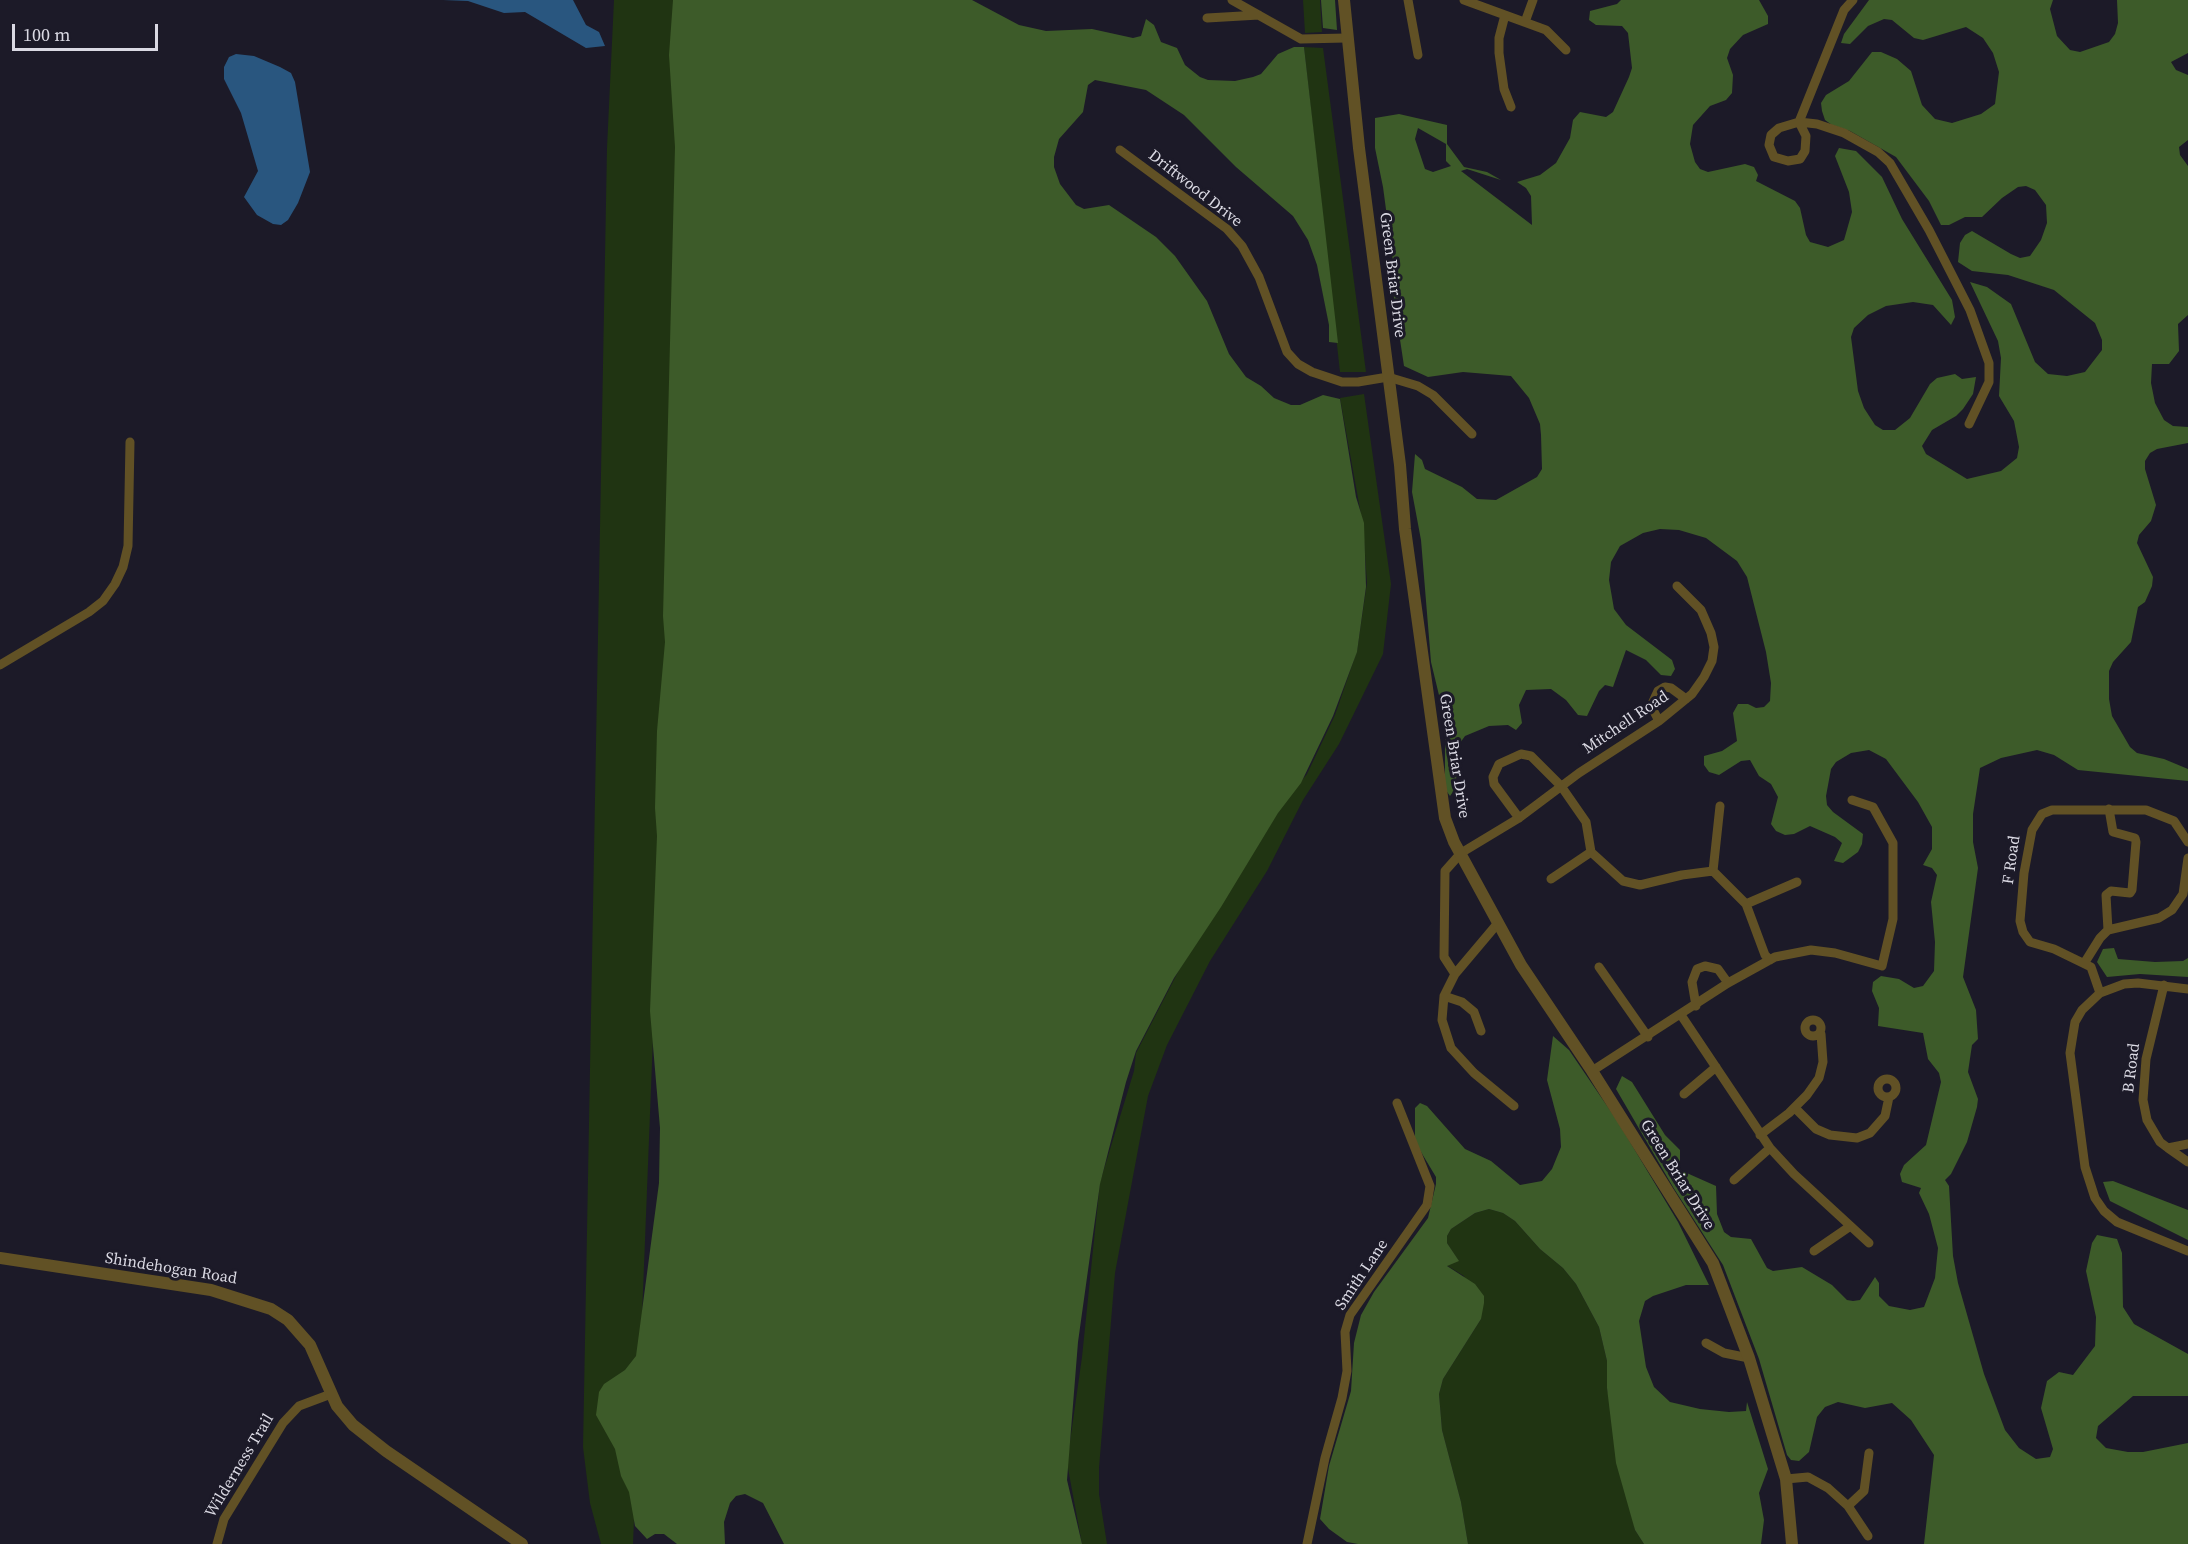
<!DOCTYPE html>
<style>
body{margin:0}
#map{position:relative;width:2188px;height:1544px;overflow:hidden;background:#1c1a28;font-family:"Source Serif 4",serif}
canvas{display:block}
.scale{position:absolute;left:12px;top:24px;width:146px;height:27px;box-sizing:border-box;border:3px solid #dad9e3;border-top:0;padding-left:8px;font-size:18px;line-height:21px;white-space:nowrap;color:#dad9e3;-webkit-text-stroke:4px #1c1a28;paint-order:stroke}
</style>
<div id="map">
<canvas width="2188" height="1544"></canvas>
<div class="scale">100 m</div>
</div>
<script>
const context = document.querySelector('canvas').getContext('2d');
context.lineJoin = 'round';
function paint(path, color) { context.fillStyle = color; context.fill(path, 'evenodd'); }
const shape = rows => new Path2D(rows.map(r => 'M' + r).join(''));
function strokePath(path, color, width, dash) { context.strokeStyle = color; context.lineWidth = width; context.lineCap = dash ? 'butt' : 'round'; context.setLineDash(dash || []); context.stroke(path); }
function drawText(font, color, halo, rows, align = 'center') {
  context.font = font + ' "Source Serif 4",serif'; context.lineWidth = 6; context.setLineDash([]); context.textBaseline = 'middle'; context.strokeStyle = halo; context.fillStyle = color; for (const [text, x, y, turn = 0] of rows) {
    context.save(); context.translate(x, y); context.rotate((+turn || 0) * Math.PI / 180); context.textAlign = isNaN(turn) ? turn : align; if (halo) context.strokeText(text, 0, 0); context.fillText(text, 0, 0); context.restore();
  }
}
paint(shape([
 [614,0,694,0,633,1544,601,1544,590,1503,583,1447,607,148],
 [1303,0,1320,0,1322,32,1305,33],
 [1304,47,1323,48,1366,372,1340,372],
 [1364,394,1391,584,1383,654,1339,744,1303,800,1267,871,1210,961,1167,1045,1148,1096,1115,1273,1099,1468,1099,1494,1107,1544,1082,1544,1067,1463,1082,1357,1100,1182,1134,1071,1136,1053,1179,970,1283,804,1307,774,1335,715,1357,651,1367,583,1363,526,1340,398],
 [1489,1209,1503,1213,1515,1221,1540,1249,1563,1268,1576,1284,1599,1327,1607,1361,1607,1388,1635,1530,1644,1544,1468,1544,1461,1502,1442,1430,1439,1394,1443,1379,1481,1319,1464,1276,1446,1265,1458,1260,1447,1243,1447,1236,1451,1229,1475,1213]
]), '#203412');
paint(shape([
 [673,0,972,0,1019,25,1046,31,1092,29,1133,38,1141,36,1146,19,1154,25,1161,42,1177,48,1185,65,1200,77,1208,80,1235,81,1253,77,1261,74,1278,54,1294,47,1304,47,1338,343,1329,342,1329,325,1317,265,1308,240,1293,216,1236,167,1184,115,1146,90,1095,80,1088,85,1083,112,1059,139,1054,157,1054,167,1060,184,1076,205,1084,209,1109,205,1156,237,1175,256,1207,301,1229,354,1246,377,1261,386,1274,398,1291,405,1300,405,1323,395,1340,399,1356,497,1364,523,1366,587,1357,652,1333,716,1301,783,1278,813,1221,907,1174,978,1136,1051,1126,1082,1100,1184,1078,1342,1067,1480,1082,1544,784,1544,763,1503,745,1494,736,1496,730,1503,724,1522,725,1544,677,1544,664,1534,655,1534,647,1539,635,1526,629,1492,621,1476,615,1449,596,1415,599,1392,604,1384,625,1370,636,1356,659,1183,660,1128,650,1011,657,836,655,808,657,731,665,642,663,616,675,147,669,55],
 [1321,0,1335,0,1337,30,1323,28],
 [1621,0,1759,0,1768,16,1768,24,1743,35,1730,49,1727,58,1733,75,1732,93,1726,100,1710,106,1693,125,1690,144,1695,162,1700,169,1708,172,1745,164,1754,167,1758,175,1756,181,1795,201,1800,208,1806,235,1810,242,1828,247,1844,240,1852,212,1849,192,1835,156,1839,148,1856,151,1882,177,1902,219,1952,300,1955,317,1951,325,1933,305,1913,302,1886,306,1868,315,1854,328,1851,337,1858,391,1864,408,1875,425,1883,430,1895,430,1910,418,1930,384,1937,378,1955,374,1962,379,1976,377,1973,394,1963,409,1956,416,1932,430,1922,446,1926,454,1967,479,2001,471,2017,458,2019,447,2014,421,1999,396,2001,358,1998,341,1970,282,1987,287,2011,304,2035,362,2048,374,2067,376,2085,372,2102,350,2102,340,2095,323,2054,290,2008,275,1972,271,1958,262,1960,243,1965,235,1972,231,2011,254,2020,258,2030,256,2041,240,2047,223,2046,205,2035,190,2026,186,2018,187,2002,198,1982,217,1965,217,1949,225,1941,225,1929,201,1896,157,1850,131,1832,125,1825,120,1822,111,1821,103,1826,95,1849,81,1872,52,1881,52,1897,59,1911,71,1922,105,1935,119,1952,123,1981,114,1995,104,1999,72,1993,53,1983,38,1966,27,1923,40,1914,38,1892,20,1884,19,1868,26,1850,44,1841,43,1844,34,1869,0,2053,0,2050,9,2057,36,2070,50,2080,52,2109,42,2115,34,2118,23,2117,0,2188,0,2188,53,2171,62,2176,70,2188,75,2188,140,2179,147,2180,155,2188,166,2188,315,2178,324,2179,351,2169,364,2152,364,2151,383,2155,403,2164,420,2173,426,2188,427,2188,443,2157,449,2150,453,2145,461,2145,469,2156,505,2151,521,2139,535,2137,543,2153,577,2152,586,2145,602,2138,607,2131,642,2113,662,2109,671,2109,699,2112,716,2130,747,2137,753,2164,759,2188,769,2188,781,2078,770,2054,755,2037,750,2001,758,1980,768,1973,814,1973,842,1978,868,1963,977,1976,1010,1978,1039,1972,1045,1968,1072,1978,1099,1977,1107,1967,1142,1951,1174,1945,1180,1949,1186,1953,1256,1958,1283,1984,1374,2005,1430,2019,1448,2036,1459,2050,1457,2053,1449,2041,1408,2047,1381,2059,1372,2073,1375,2095,1346,2096,1317,2086,1271,2092,1243,2097,1235,2117,1239,2122,1253,2123,1307,2134,1324,2188,1354,2188,1396,2133,1396,2098,1426,2096,1438,2106,1448,2128,1452,2143,1452,2188,1443,2188,1544,1924,1544,1934,1455,1911,1420,1892,1403,1865,1408,1838,1402,1825,1407,1817,1417,1809,1452,1799,1461,1791,1460,1787,1455,1759,1359,1723,1265,1673,1187,1616,1089,1622,1076,1632,1082,1665,1135,1680,1150,1680,1170,1716,1186,1717,1214,1724,1232,1731,1237,1751,1239,1767,1268,1773,1271,1802,1267,1832,1285,1847,1300,1853,1301,1860,1300,1875,1277,1879,1283,1879,1296,1889,1306,1910,1310,1924,1307,1935,1278,1938,1248,1929,1214,1919,1193,1921,1188,1902,1182,1900,1174,1904,1165,1926,1145,1941,1082,1939,1073,1928,1059,1923,1033,1878,1026,1879,1008,1872,991,1873,982,1881,976,1899,979,1914,988,1923,986,1934,971,1935,942,1931,902,1937,875,1932,868,1923,865,1932,849,1932,827,1918,802,1886,759,1869,750,1851,753,1836,762,1831,769,1826,796,1827,805,1833,812,1863,834,1862,844,1858,852,1843,863,1834,861,1842,843,1835,837,1810,826,1794,834,1785,835,1776,831,1771,824,1778,797,1771,784,1759,776,1750,760,1741,761,1719,775,1709,772,1704,765,1704,756,1722,751,1737,741,1733,713,1738,704,1748,704,1756,708,1764,707,1770,701,1771,683,1766,652,1747,577,1737,561,1706,538,1679,530,1660,529,1643,533,1620,546,1611,562,1609,580,1614,609,1626,625,1672,660,1675,669,1671,676,1661,675,1646,660,1626,650,1613,687,1605,685,1599,691,1587,716,1578,715,1566,700,1551,689,1526,690,1519,705,1522,723,1516,730,1508,725,1489,726,1465,736,1460,743,1455,789,1450,796,1445,789,1445,720,1431,662,1421,540,1412,492,1415,454,1422,460,1425,469,1462,487,1477,499,1496,500,1537,477,1542,469,1541,435,1540,424,1529,398,1511,376,1463,372,1428,377,1404,366,1394,300,1393,262,1383,187,1375,148,1375,118,1399,114,1447,125,1447,144,1464,167,1487,172,1501,180,1467,169,1461,171,1532,225,1531,196,1526,188,1517,182,1540,175,1556,163,1570,138,1573,120,1580,112,1606,117,1613,112,1629,77,1632,68,1628,33,1622,26,1596,25,1589,20,1590,11,1617,4],
 [1418,128,1446,144,1446,161,1451,166,1433,172,1425,169,1415,139],
 [2114,948,2118,959,2155,962,2183,961,2188,958,2188,977,2140,974,2107,977,2097,962,2103,949],
 [1553,1036,1569,1050,1618,1122,1678,1222,1709,1285,1686,1285,1653,1296,1645,1301,1639,1321,1646,1367,1654,1387,1670,1402,1700,1409,1729,1412,1746,1411,1747,1402,1768,1469,1759,1493,1764,1520,1761,1544,1644,1544,1635,1530,1616,1463,1607,1388,1607,1361,1599,1327,1576,1284,1563,1268,1540,1249,1515,1221,1503,1213,1489,1209,1475,1213,1451,1229,1447,1236,1447,1243,1459,1261,1447,1266,1475,1284,1484,1296,1484,1303,1481,1319,1443,1379,1439,1394,1442,1430,1461,1502,1468,1544,1358,1544,1347,1542,1329,1529,1320,1519,1329,1466,1351,1391,1354,1343,1361,1315,1374,1292,1428,1218,1436,1184,1436,1177,1415,1142,1415,1108,1420,1103,1427,1106,1465,1149,1491,1161,1520,1185,1542,1181,1552,1169,1561,1147,1560,1129,1547,1080],
 [2113,1181,2188,1210,2188,1240,2110,1201,2103,1182]
]), '#3d5b29');
paint(shape([
 [443,0,573,0,586,25,599,32,605,46,586,48,525,12,504,13,468,1],
 [236,54,254,56,280,67,291,73,295,82,310,172,298,203,288,220,281,225,273,224,257,215,244,197,258,171,241,113,224,79,224,67,229,57]
]), '#29567f');
strokePath(shape([
 [1232,0,1301,39,1346,38],
 [1408,0,1418,55],
 [1464,0,1546,30,1566,50],
 [1853,0,1844,10,1799,122,1817,124,1844,133,1878,152,1890,163,1929,230,1970,310,1989,363,1989,382,1969,424],
 [1505,15,1499,38,1499,53,1504,89,1511,107],
 [1207,18,1259,15],
 [1525,22,1533,0],
 [1799,122,1806,136,1805,151,1800,159,1788,161,1774,157,1769,145,1771,135,1779,128,1799,122],
 [1120,150,1227,229,1242,246,1259,277,1287,352,1298,364,1312,372,1342,382,1358,382,1388,377,1418,386,1433,395,1472,434],
 [0,665,89,612,103,601,115,584,123,567,128,546,130,442],
 [1659,721,1651,706,1658,691,1665,687,1671,688,1686,699],
 [1720,806,1713,871,1746,904,1765,955,1770,960],
 [1519,818,1494,784,1493,777,1499,764,1521,754,1531,756,1561,786,1586,822,1591,852,1623,881,1640,885,1682,875,1713,871],
 [1551,879,1591,852],
 [1746,904,1797,882],
 [1498,923,1455,974,1444,996,1442,1020,1451,1048,1474,1073,1514,1106],
 [2108,930,2106,895,2111,891,2130,893,2132,890,2136,842,2135,838,2113,832,2109,809],
 [2085,962,2100,938,2108,930,2159,918,2172,910,2183,894,2188,858],
 [1599,967,1648,1037],
 [1455,974,1444,957,1445,871,1461,853,1519,818,1579,773,1659,721,1692,694,1704,677,1712,661,1714,647,1711,633,1701,610,1677,586],
 [2164,985,2146,1059,2143,1100,2147,1120,2160,1142,2168,1148],
 [2188,989,2138,983,2124,984,2100,993,2082,1010,2075,1022,2070,1053,2085,1167,2095,1198,2104,1211,2117,1222,2188,1251],
 [2100,993,2091,967,2054,949,2030,942,2023,932,2020,921,2024,873,2032,830,2042,814,2052,810,2146,810,2174,821,2188,842],
 [1444,996,1462,1002,1474,1012,1481,1031],
 [1696,1006,1692,982,1697,969,1705,966,1718,969,1728,983],
 [1681,1015,1770,1148,1794,1174,1869,1243],
 '1805 1028a8 8 0 1 1 16 0a8 8 0 1 1-16 0Z',
 [1592,1071,1728,983,1775,957,1811,950,1835,953,1882,966,1893,919,1893,843,1873,807,1852,800],
 '1878 1088a9 9 0 1 1 18 0a9 9 0 1 1-18 0Z',
 [1684,1094,1716,1067],
 [1795,1108,1816,1129,1830,1135,1857,1138,1870,1133,1885,1116,1889,1097],
 [1760,1135,1789,1113,1807,1095,1819,1078,1823,1062,1821,1034],
 [2188,1144,2168,1148,2188,1162],
 [1734,1180,1770,1148],
 [1814,1251,1849,1227],
 [1706,1343,1724,1353,1749,1358],
 [1786,1479,1808,1477,1828,1488,1848,1506,1868,1536],
 [1848,1506,1864,1491,1869,1453],
 [217,1544,224,1519,283,1423,299,1406,331,1394],
 [1307,1544,1325,1458,1342,1398,1347,1371,1345,1332,1350,1315,1427,1205,1430,1186,1397,1103]
]), '#615125', 9);
strokePath(shape([
 [1344,0,1359,148,1400,465,1405,529,1445,818,1454,842,1521,965,1592,1071,1713,1263,1749,1358,1786,1479,1792,1544],
 [0,1258,211,1290,271,1309,288,1320,310,1345,337,1406,353,1425,386,1451,522,1544]
]), '#615125', 12);
drawText('16px', '#dad9e3', '#1c1a28', [
 ["Driftwood Drive",1195,189,38],
 ["Green Briar Drive",1392,275,83],
 ["Mitchell Road",1626,723,-34],
 ["Green Briar Drive",1454,756,81],
 ["F Road",2012,860,-82],
 ["B Road",2132,1068,-83],
 ["Green Briar Drive",1677,1175,58],
 ["Shindehogan Road",171,1269,9],
 ["Smith Lane",1362,1275,-56],
 ["Wilderness Trail",240,1466,-59]
]);
</script>
